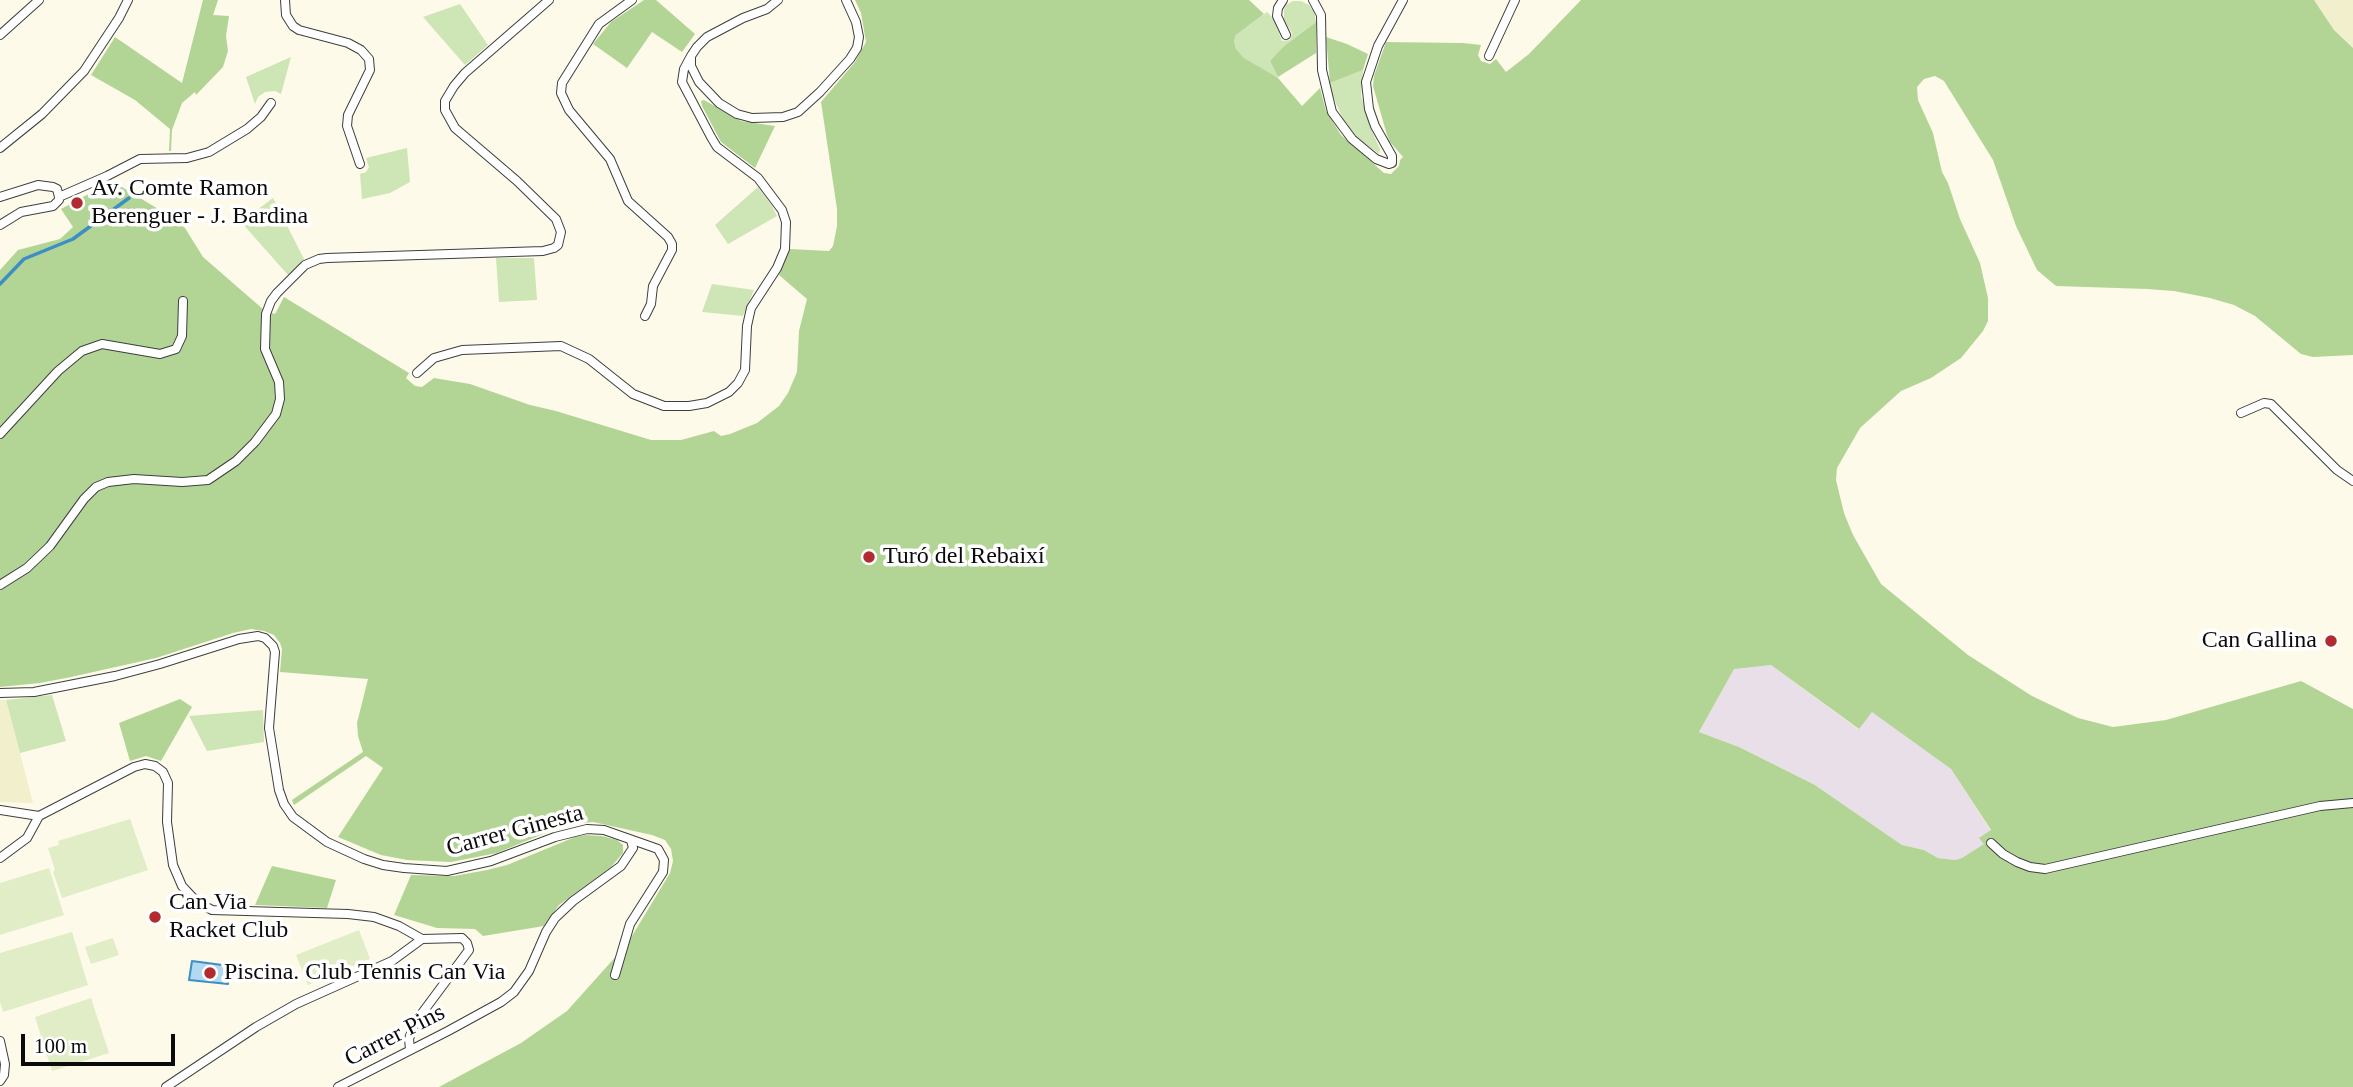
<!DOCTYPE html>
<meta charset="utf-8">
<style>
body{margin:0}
#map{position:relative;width:2353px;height:1087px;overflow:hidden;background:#fefae9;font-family:Georgia,serif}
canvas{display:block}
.scale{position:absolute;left:21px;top:1034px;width:154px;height:32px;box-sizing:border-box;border:4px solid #0b0b0b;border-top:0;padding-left:9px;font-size:21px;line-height:24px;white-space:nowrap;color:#0b0b0b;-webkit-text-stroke:5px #fff;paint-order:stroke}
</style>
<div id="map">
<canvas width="2353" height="1087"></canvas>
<div class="scale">100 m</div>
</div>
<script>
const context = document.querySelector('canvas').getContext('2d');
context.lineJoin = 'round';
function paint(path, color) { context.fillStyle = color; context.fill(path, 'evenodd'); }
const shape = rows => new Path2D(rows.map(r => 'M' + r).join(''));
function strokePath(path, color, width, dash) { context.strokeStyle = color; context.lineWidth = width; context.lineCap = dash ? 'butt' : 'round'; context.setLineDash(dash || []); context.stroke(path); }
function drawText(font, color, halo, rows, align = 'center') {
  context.font = font + ' Georgia,serif'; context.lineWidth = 7; context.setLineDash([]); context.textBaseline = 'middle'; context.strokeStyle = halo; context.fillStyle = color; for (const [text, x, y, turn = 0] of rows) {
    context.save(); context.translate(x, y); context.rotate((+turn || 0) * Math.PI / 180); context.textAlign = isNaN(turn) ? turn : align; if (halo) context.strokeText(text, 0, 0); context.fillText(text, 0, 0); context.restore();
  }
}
paint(shape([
 [1771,665,1858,729,1872,711,1951,769,1991,831,1985,844,1962,858,1955,860,1938,858,1924,850,1902,845,1815,785,1739,747,1699,732,1734,668]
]), '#e8dfe9');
paint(shape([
 [2314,0,2353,0,2353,48,2334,30],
 [0,700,6,700,33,803,0,802]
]), '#f2efcc');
paint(shape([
 [1293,1,1301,1,1309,5,1314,11,1316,22,1284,46,1270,61,1278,77,1276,79,1244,58,1236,49,1234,41,1236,35,1267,12,1273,18,1282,41,1290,40,1292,33,1284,20,1284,10,1286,5],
 [460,4,488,45,465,65,423,17],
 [291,57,281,94,275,91,265,92,258,97,255,104,246,77],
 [1363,70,1361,96,1370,127,1380,149,1379,154,1359,139,1344,122,1331,91,1330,83],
 [407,148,410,182,390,193,362,199,360,174,366,172,369,167,366,158],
 [758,187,772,206,777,216,728,244,715,225],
 [273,198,305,261,288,275,241,222],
 [496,258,534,258,537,300,499,302],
 [712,284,754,290,743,316,702,312],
 [52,695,66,741,20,753,6,700],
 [263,710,264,742,207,751,189,716]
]), '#cee5b6');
paint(shape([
 [203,0,218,0,213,15,229,16,226,36,228,51,223,67,196,95,195,92,182,103,172,130,171,151,169,151,170,129,135,100,91,75,115,37,182,83],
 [644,0,656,0,695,34,682,52,652,32,627,68,593,44,611,22],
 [855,0,1249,0,1264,14,1236,35,1234,41,1236,49,1244,58,1278,78,1302,106,1320,88,1326,111,1341,135,1384,173,1391,174,1399,166,1400,160,1403,157,1390,142,1387,135,1373,86,1374,76,1386,42,1463,43,1481,45,1478,55,1481,61,1490,64,1496,59,1506,72,1529,54,1581,0,2314,0,2334,30,2353,48,2353,355,2313,357,2301,354,2255,316,2234,305,2210,298,2174,291,2147,289,2056,286,2037,270,2016,226,1993,160,1944,81,1935,76,1924,79,1917,87,1918,100,1933,133,1942,172,1948,183,1960,219,1980,263,1988,298,1988,321,1983,331,1961,358,1931,378,1901,391,1860,428,1837,468,1836,480,1844,513,1853,535,1881,584,1968,655,2032,696,2078,718,2113,727,2166,720,2301,681,2353,709,2353,1087,439,1087,521,1043,567,1011,627,944,635,931,670,873,673,861,671,849,665,840,652,835,593,822,565,825,497,853,451,862,407,860,381,855,338,837,383,768,366,756,294,805,292,800,363,752,358,736,357,723,368,679,280,672,282,649,280,643,274,635,264,631,251,629,233,633,156,658,71,677,40,683,0,687,0,270,18,250,60,239,73,227,61,209,112,181,173,218,185,228,203,257,264,310,275,314,284,297,409,373,406,378,415,386,422,387,434,378,470,384,530,405,556,411,651,440,681,440,714,431,721,436,730,434,757,423,779,406,788,393,797,372,799,331,807,299,779,275,790,249,829,251,833,246,837,226,837,209,821,102,855,62,866,42,861,13],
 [1771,665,1859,729,1872,712,1951,769,1991,830,1979,838,1984,844,1962,858,1955,860,1938,858,1924,850,1902,845,1815,785,1739,747,1699,732,1734,669],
 [1316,22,1316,53,1278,77,1270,61,1284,46],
 [1326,37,1347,44,1368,54,1363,70,1330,83],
 [704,100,741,121,775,126,755,168,721,142,702,106,701,101],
 [180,699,192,707,161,761,146,756,130,761,119,723],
 [585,835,602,836,617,840,623,845,623,853,611,867,559,905,544,926,483,936,475,929,437,928,394,915,411,875,454,876,487,870,507,865,575,837],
 [272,866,336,880,327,908,255,905]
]), '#b2d596');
paint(shape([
 [130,819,148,870,62,898,53,872,55,870,48,848,59,845,58,841],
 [49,868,64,915,0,935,0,883],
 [359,930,370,959,308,985,296,955],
 [72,932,88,985,3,1012,0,1002,0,953],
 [113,938,119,955,91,964,85,947],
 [91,998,109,1053,52,1071,35,1017]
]), '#e0edc7');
const water = shape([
 [192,961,230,966,228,984,189,980,192,961]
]);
paint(water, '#b1d9f2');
strokePath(water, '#3c8ec5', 2);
strokePath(shape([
 [0,284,24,259,73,239,129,198]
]), '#3c8ec5', 3.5);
const street = shape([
 [285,0,286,15,293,26,299,30,348,43,361,50,369,59,370,70,348,115,347,126,360,164],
 [632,0,599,24,562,83,561,93,569,110,610,159,628,201,668,237,672,244,672,250,653,286,651,304,645,316],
 [778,0,767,9,743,18,707,37,697,47,691,56,691,66,699,82,719,103,737,114,752,118,783,117,798,112,820,92,850,59,857,48,859,37,856,22,846,0],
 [1283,0,1278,8,1277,16,1286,35],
 [1313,0,1321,15,1322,70,1332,112,1352,139,1376,159,1389,164,1392,163,1392,156,1375,126,1369,109,1366,82,1378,46,1403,0],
 [0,35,39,0],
 [1489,56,1515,0],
 [0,148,42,114,84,71,119,18,128,0],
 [0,197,38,185,53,187,57,189,59,197,59,200,53,206,21,212,0,225],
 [59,197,107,176,140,159,187,158,209,152,247,129,261,117,271,103],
 [417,373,434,358,462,350,561,346,589,359,633,394,664,406,689,406,707,403,729,392,738,383,745,370,747,326,751,308,777,268,785,249,786,222,782,210,758,178,717,147,711,137,682,82,684,69,691,56],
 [2241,413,2264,403,2271,404,2337,470,2353,481],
 [0,434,58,371,82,351,102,344,160,354,176,349,182,336,183,301],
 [0,585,27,568,50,546,84,499,96,487,108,482,134,479,182,482,208,480,236,461,255,442,276,414,280,399,279,382,265,349,266,314,271,301,277,293,305,265,319,259,327,258,543,251,554,248,558,245,561,232,556,219,517,181,455,128,445,110,445,101,454,86,465,73,549,0],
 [0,693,34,692,115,676,160,664,239,639,258,636,265,638,273,646,275,652,269,728,279,790,284,804,293,817,327,842,364,859,383,865,404,868,447,871,491,861,555,837,587,829,604,830,658,849,664,860,663,872,630,924,615,975],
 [0,810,39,816,134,767,145,764,155,766,163,772,168,783,167,822,173,865,182,886,197,902,212,910,348,914,374,917,399,926,422,939],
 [1991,843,2003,854,2017,862,2030,867,2045,869,2320,806,2353,803],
 [0,858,27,838,39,816],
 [0,1041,5,1064,4,1075,0,1081],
 [166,1087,256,1027,296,1004,392,961,422,939,462,938,467,943,469,950,414,1024,409,1039,410,1049],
 [338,1087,448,1031,501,1002,514,992,529,971,546,932,555,918,573,901,621,866,633,848,631,840]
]);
strokePath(street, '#3e3e3e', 10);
strokePath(street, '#fff', 8);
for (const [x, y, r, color] of [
 [77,203,7,"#b22b31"],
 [869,557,7,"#b22b31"],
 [2331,641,7,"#b22b31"],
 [155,917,7,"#b22b31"],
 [210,973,7,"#b22b31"]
]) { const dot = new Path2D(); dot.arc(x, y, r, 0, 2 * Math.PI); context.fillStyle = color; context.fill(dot); strokePath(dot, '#fff', 2.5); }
drawText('24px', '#0b0b0b', '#fff', [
 ["Av. Comte Ramon",91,189],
 ["Berenguer - J. Bardina",91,217],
 ["Turó del Rebaixí",883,557],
 ["Can Gallina",2317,641,"right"],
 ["Can Via",169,903],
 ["Racket Club",169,931],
 ["Piscina. Club Tennis Can Via",224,973]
], 'left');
drawText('24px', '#0b0b0b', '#fff', [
 ["Carrer Ginesta",515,831,-15],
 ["Carrer Pins",395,1036,-27]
]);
</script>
